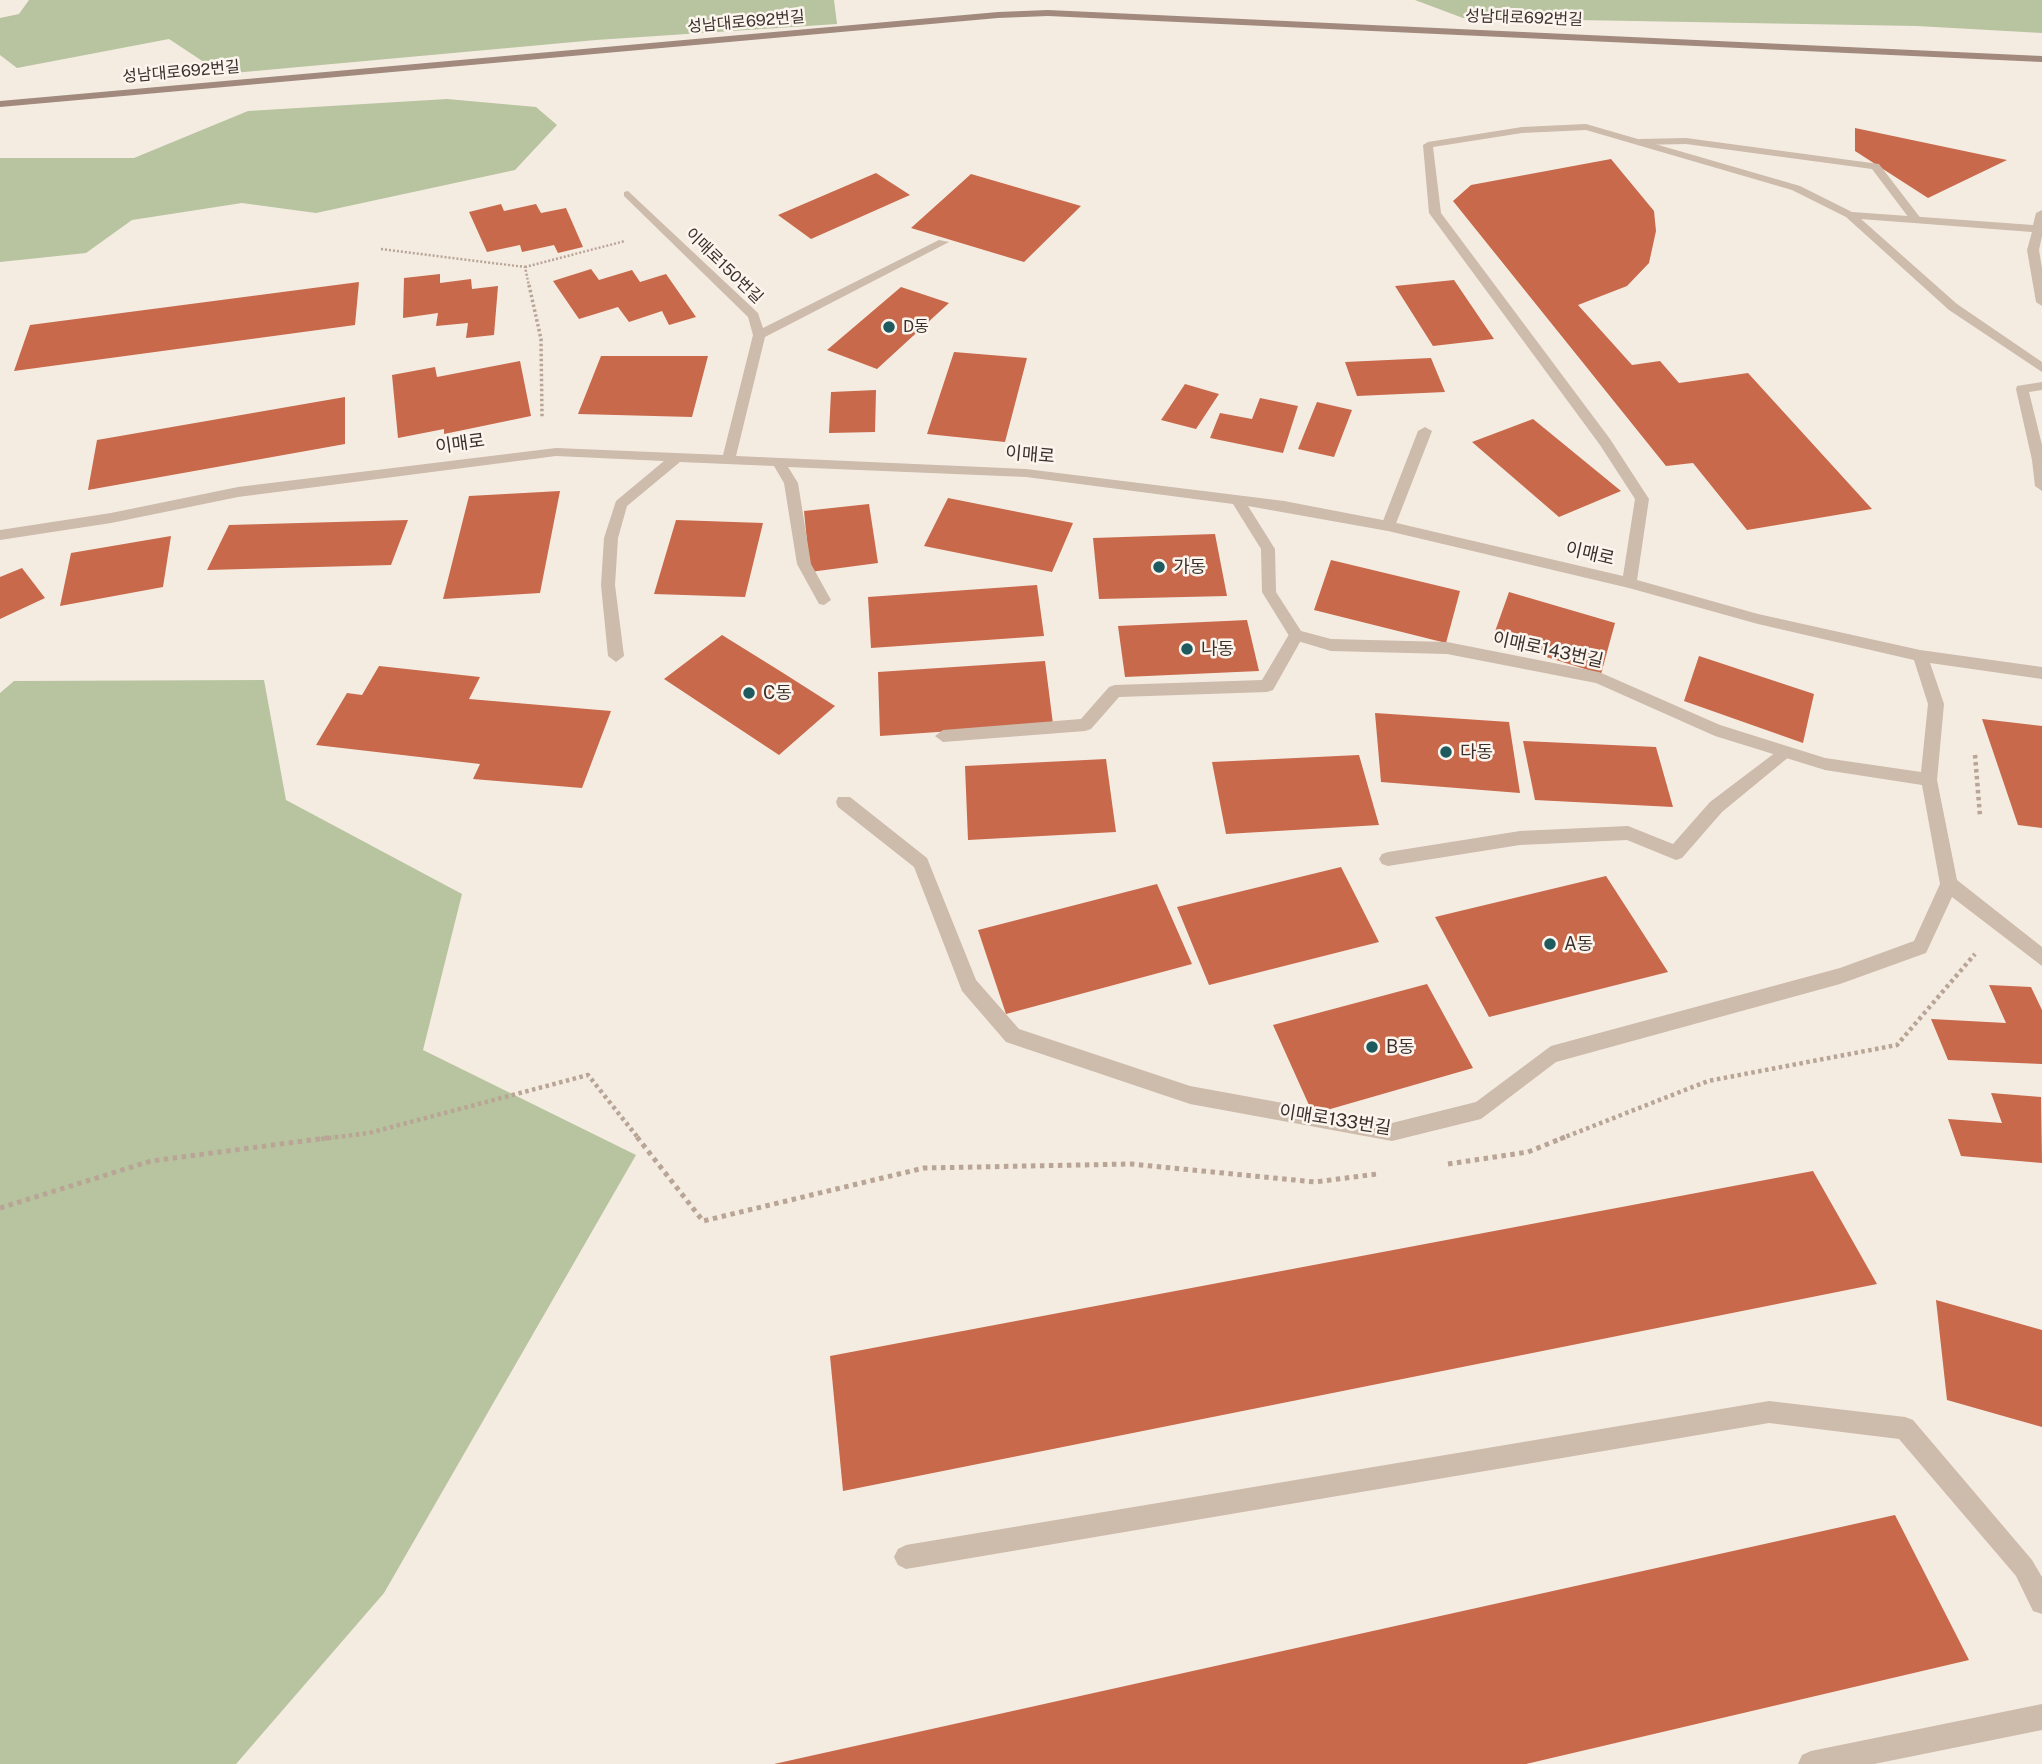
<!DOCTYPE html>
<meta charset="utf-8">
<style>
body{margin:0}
canvas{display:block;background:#f4ebe1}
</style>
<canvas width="2042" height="1764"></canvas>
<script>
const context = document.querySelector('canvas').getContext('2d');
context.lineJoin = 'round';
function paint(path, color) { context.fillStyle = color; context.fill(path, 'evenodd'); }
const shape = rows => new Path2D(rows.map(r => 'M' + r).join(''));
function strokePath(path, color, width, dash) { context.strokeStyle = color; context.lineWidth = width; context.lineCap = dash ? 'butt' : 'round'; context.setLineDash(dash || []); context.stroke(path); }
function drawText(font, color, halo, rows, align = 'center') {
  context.font = font + ' "Public Sans","Noto Sans KR",sans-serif'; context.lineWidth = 5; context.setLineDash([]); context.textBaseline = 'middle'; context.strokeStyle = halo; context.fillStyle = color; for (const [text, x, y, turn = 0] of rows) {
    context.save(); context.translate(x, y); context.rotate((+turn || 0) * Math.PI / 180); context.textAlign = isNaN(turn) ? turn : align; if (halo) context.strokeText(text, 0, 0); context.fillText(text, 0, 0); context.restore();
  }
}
paint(shape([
 [29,0,834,0,837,24,596,40,222,74,169,39,17,68,0,55,0,18,19,14],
 [1415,0,2042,0,2042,33,1917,26,1463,18],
 [447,99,536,107,557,125,515,170,316,213,242,203,132,220,86,253,0,262,0,158,134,158,248,111],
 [264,680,286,800,462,894,423,1050,636,1155,384,1593,236,1764,0,1764,0,693,14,681]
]), '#b8c4a0');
paint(shape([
 [1855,128,2007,160,1928,198,1855,151],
 [1611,159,1654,211,1656,231,1649,263,1627,286,1578,305,1632,365,1660,361,1679,383,1748,373,1872,509,1747,530,1693,463,1666,466,1453,201,1471,185],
 [876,173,910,195,811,239,778,215],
 [971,174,1081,206,1024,262,911,228],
 [501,204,504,211,536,204,541,213,566,208,583,247,558,253,554,245,522,252,520,245,487,252,469,212],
 [591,269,599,280,632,270,640,282,666,274,696,317,669,325,662,311,629,322,618,307,579,319,553,281],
 [440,274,440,283,471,279,472,289,498,286,494,335,466,338,468,323,436,326,438,313,403,318,404,278],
 [1454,280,1494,339,1433,346,1395,286],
 [359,282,355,325,14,371,30,325],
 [901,287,949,303,877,369,827,350],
 [954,352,1027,358,1005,442,927,434],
 [601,356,708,356,692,417,578,414],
 [1431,358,1445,392,1357,396,1345,362],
 [520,361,531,416,444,434,444,429,398,438,392,375,435,367,437,377],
 [1185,384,1219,394,1196,429,1161,420],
 [876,390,875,432,829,433,831,392],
 [345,397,345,444,88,490,97,440],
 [1260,398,1298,406,1283,453,1210,438,1220,413,1252,419],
 [1317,402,1352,410,1334,457,1298,449],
 [1533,419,1621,491,1559,517,1472,442],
 [560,491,540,593,443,599,469,496],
 [948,498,1073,523,1052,572,924,546],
 [869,504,878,563,810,572,804,511],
 [408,520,391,565,207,570,229,525],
 [676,520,763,523,745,597,654,594],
 [1215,534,1227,596,1099,599,1093,538],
 [171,536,163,587,60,606,71,553],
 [1331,560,1460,591,1446,643,1314,610],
 [22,568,45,598,0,619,0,577],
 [1037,585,1044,636,871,648,868,597],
 [1509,592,1615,623,1601,674,1492,640],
 [1247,620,1259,671,1125,677,1118,626],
 [722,635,780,671,835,706,779,755,664,679],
 [1699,656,1814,694,1803,743,1684,701],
 [1045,661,1053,724,880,736,878,672],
 [379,666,480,677,469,699,611,711,582,788,473,779,480,764,316,745,347,693,362,695],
 [1375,713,1509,722,1520,793,1381,782],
 [1982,719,2042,726,2042,828,2018,825],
 [1523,741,1656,747,1673,807,1535,800],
 [1359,755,1379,825,1226,834,1212,762],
 [1106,759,1116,832,968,840,965,766],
 [1341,867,1379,942,1209,985,1177,907],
 [1606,876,1668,972,1489,1017,1435,917],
 [1157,884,1192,964,1006,1014,978,930],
 [1427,984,1473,1068,1313,1114,1273,1025],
 [1989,985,2031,987,2042,1010,2042,1064,1948,1060,1931,1019,2006,1023],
 [1991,1093,2041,1097,2042,1163,1961,1156,1948,1119,2002,1123],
 [1813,1171,1877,1284,843,1491,830,1356],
 [1936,1300,2042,1330,2042,1427,1947,1400],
 [1895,1515,1969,1660,1526,1764,774,1764]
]), '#c8694b');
strokePath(shape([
 [381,249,525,267,529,286],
 [525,267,625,241]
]), '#b9a596', 2.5, [2, 2]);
strokePath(shape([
 [529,285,541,339,542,417]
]), '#b9a596', 3.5, [2.5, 2.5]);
strokePath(shape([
 [1975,755,1980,816],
 [321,1139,369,1133,588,1075,639,1139],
 [1560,1139,1708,1081,1897,1045,1975,954]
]), '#b9a596', 4.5, [3.5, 3.5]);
strokePath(shape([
 [637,1137,703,1221,924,1168,1131,1164,1315,1182,1377,1174],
 [1448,1164,1528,1152,1565,1137],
 [0,1208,151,1161,334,1137]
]), '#b9a596', 5, [4.5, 4.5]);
paint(shape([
 [1686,138,1879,164,1922,220,1912,222,1872,169,1686,144,1640,145,1635,142,1640,139,1686,138],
 [2042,382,2042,390,2029,392,2042,445,2042,491,2035,486,2032,460,2016,389,2017,386,2042,382],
 [1425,427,1432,431,1395,526,1393,529,1383,529,1381,526,1418,431,1425,427],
 [1296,630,1304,635,1273,690,1267,692,1119,697,1091,729,1085,731,943,742,935,736,943,730,1081,719,1109,687,1115,685,1262,680,1291,631,1296,630],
 [1784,746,1792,752,1790,756,1722,812,1682,858,1676,860,1627,840,1520,845,1388,866,1382,864,1379,859,1382,854,1388,852,1520,831,1628,826,1673,844,1710,802,1784,746],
 [1769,1401,1905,1417,1913,1420,2032,1560,2042,1577,2042,1614,2033,1611,2016,1576,1899,1439,1769,1423,906,1569,898,1565,894,1557,898,1549,906,1545,1769,1401],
 [2042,1704,2042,1730,1874,1764,1798,1764,1802,1755,1811,1751,2042,1704]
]), '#cdbbac');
paint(shape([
 [1586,124,1800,186,1852,212,2033,225,2036,213,2042,210,2042,236,2039,250,2042,268,2042,306,2036,302,2027,250,2032,232,1861,219,1957,304,2042,362,2042,372,1949,310,1846,217,1792,190,1586,130,1522,133,1433,147,1441,213,1610,439,1649,499,1637,580,1758,614,1920,650,2042,667,2042,679,1930,663,1944,704,1937,780,1957,880,2042,947,2042,966,1952,897,1926,953,1840,984,1556,1062,1481,1119,1392,1141,1190,1104,1006,1042,962,991,914,867,838,807,836,802,838,797,850,797,927,858,976,980,1019,1029,1190,1086,1392,1123,1476,1102,1551,1046,1840,968,1914,941,1940,884,1922,785,1825,770,1715,736,1596,683,1447,654,1331,651,1291,639,1262,592,1261,549,1233,504,1026,477,788,467,798,483,811,564,831,600,824,605,819,604,797,564,784,483,774,466,680,462,627,506,618,538,615,585,624,656,616,662,608,656,601,585,604,538,616,501,664,461,556,456,238,497,111,523,0,540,0,530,111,513,238,487,556,448,723,455,753,335,748,317,624,196,624,192,628,191,758,313,763,328,939,240,949,242,765,337,736,456,1026,469,1284,501,1388,521,1623,576,1635,499,1600,445,1429,213,1423,145,1428,142,1522,127,1586,124],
 [1248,506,1388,531,1629,588,1758,624,1914,660,1928,704,1921,772,1825,758,1720,725,1599,672,1447,642,1331,639,1301,631,1276,592,1275,549,1248,506]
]), '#cdbbac');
paint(shape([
 [1048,10,2042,56,2042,62,1048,16,998,18,0,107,0,101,998,12,1048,10]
]), '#a18a7d');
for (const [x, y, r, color] of [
 [889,327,7,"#1f5a5e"],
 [1159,567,7,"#1f5a5e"],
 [1187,649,7,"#1f5a5e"],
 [749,693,7,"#1f5a5e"],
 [1446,752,7,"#1f5a5e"],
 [1550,944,7,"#1f5a5e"],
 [1372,1047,7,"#1f5a5e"]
]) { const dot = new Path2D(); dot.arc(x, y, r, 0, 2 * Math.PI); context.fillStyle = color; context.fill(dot); strokePath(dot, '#fbf5ee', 2.5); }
drawText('16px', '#3b302b', '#fbf5ee', [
 ["성남대로692번길",1524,18,2],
 ["성남대로692번길",746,22,-5],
 ["성남대로692번길",181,72,-5],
 ["이매로150번길",724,266,44]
]);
drawText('16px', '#3b302b', '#fbf5ee', [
 ["D동",903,327]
], 'left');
drawText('18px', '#3b302b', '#fbf5ee', [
 ["이매로",460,444,-8],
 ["이매로",1030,455,5],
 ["이매로",1590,554,13],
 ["이매로143번길",1548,650,12],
 ["이매로133번길",1335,1120,9]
]);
drawText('18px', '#3b302b', '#fbf5ee', [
 ["가동",1173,567],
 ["나동",1201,649],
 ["C동",763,693],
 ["다동",1460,752],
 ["A동",1564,944],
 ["B동",1386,1047]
], 'left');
</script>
